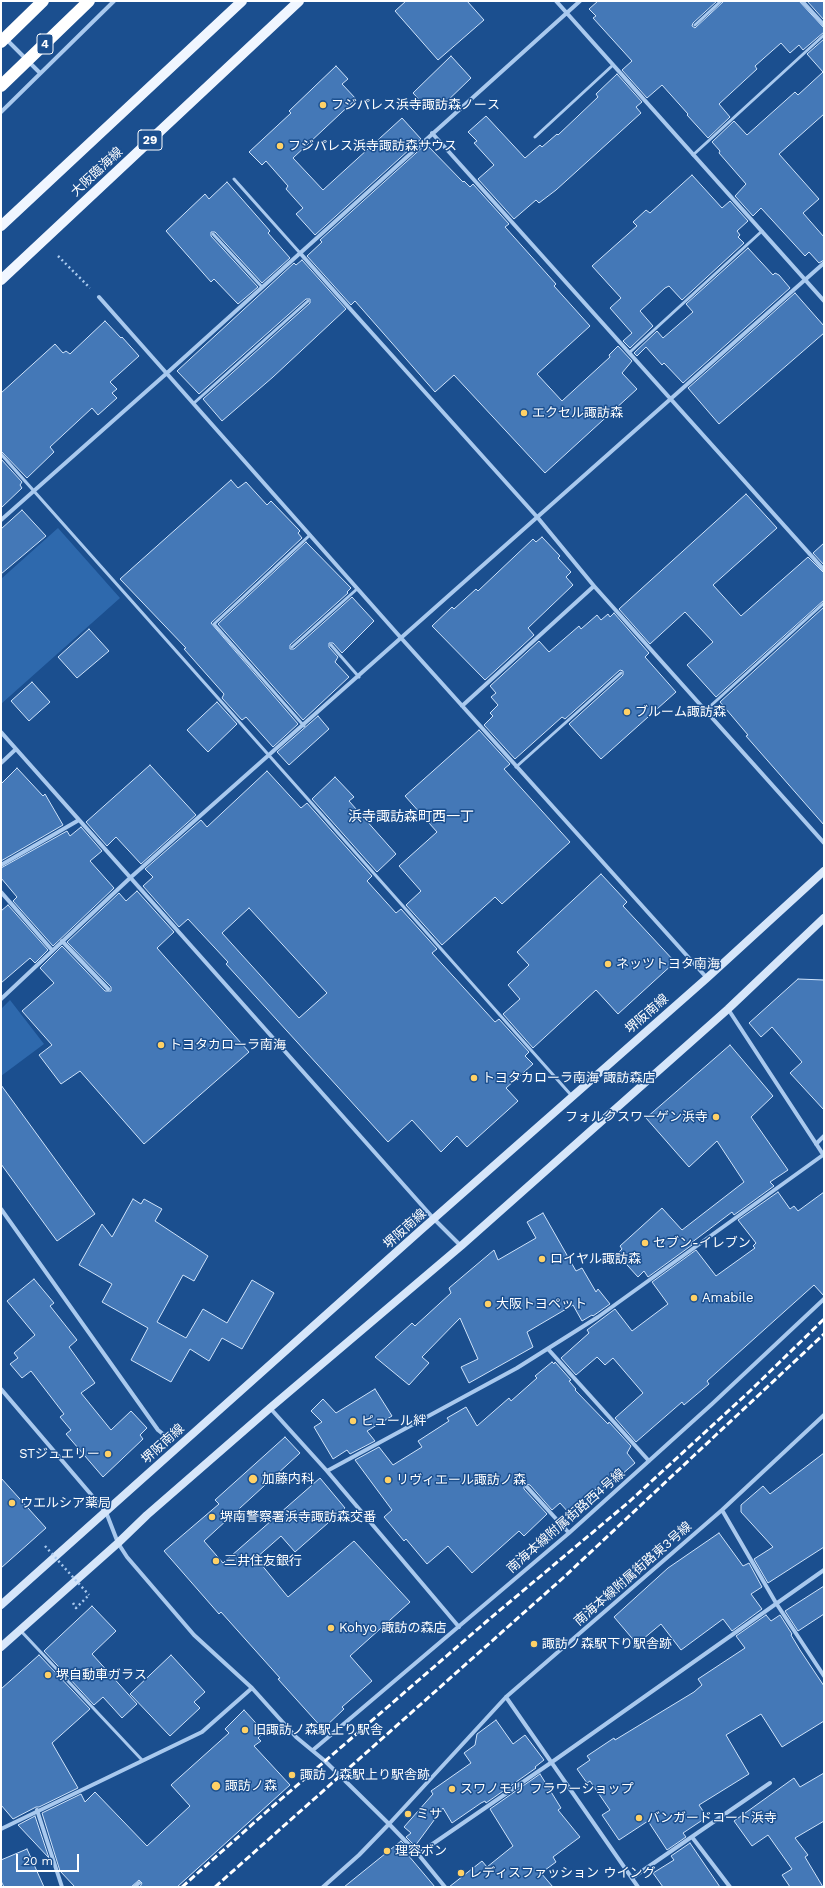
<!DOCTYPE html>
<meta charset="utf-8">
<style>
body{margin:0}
#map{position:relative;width:825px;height:1888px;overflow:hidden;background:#1b4f8f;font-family:"Work Sans",sans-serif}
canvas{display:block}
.frame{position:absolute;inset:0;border:2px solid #fff;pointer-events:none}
.scale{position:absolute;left:16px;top:1854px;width:63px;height:18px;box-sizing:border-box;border:2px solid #fff;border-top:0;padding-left:5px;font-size:12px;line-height:14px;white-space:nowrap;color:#fff;-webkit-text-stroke:3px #1b4f8f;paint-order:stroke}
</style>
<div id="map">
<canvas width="825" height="1888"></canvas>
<div class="frame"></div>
<div class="scale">20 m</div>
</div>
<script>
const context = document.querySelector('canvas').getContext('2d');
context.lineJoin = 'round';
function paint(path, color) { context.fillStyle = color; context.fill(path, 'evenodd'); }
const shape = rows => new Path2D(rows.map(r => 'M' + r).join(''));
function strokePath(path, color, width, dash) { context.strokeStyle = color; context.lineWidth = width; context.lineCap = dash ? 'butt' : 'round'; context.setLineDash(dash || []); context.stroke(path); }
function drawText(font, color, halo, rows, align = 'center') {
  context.font = font + ' "Work Sans","Noto Sans JP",sans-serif'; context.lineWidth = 3; context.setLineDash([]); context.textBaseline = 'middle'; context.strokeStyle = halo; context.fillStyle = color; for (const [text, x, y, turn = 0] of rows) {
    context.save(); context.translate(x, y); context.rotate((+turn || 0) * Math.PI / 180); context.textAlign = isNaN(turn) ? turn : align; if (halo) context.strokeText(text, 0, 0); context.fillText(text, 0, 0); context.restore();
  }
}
paint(shape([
 [58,528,120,598,1,704,1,579],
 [10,1000,44,1044,1,1076,1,1009]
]), '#2e69ad');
const building = shape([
 [406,1,467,1,484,20,438,60,395,11,406,1],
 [598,1,717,1,693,23,692,26,695,28,724,1,799,1,824,28,824,32,803,50,799,45,790,53,781,43,755,66,757,69,719,104,730,117,708,138,687,115,688,114,662,85,647,98,622,70,632,61,593,18,596,16,589,9,598,1],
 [807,1,824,1,824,20,807,1],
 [824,39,824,114,779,154,819,199,803,213,824,237,824,260,819,263,809,252,805,256,761,208,753,216,735,196,746,184,719,153,720,151,712,142,734,121,747,135,795,92,798,95,823,72,807,54,824,39],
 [451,56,471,78,440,108,433,100,426,107,413,93,451,56],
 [336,66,348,79,342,84,356,99,293,158,323,190,402,118,421,139,315,235,296,214,303,208,286,189,288,186,266,161,262,165,249,152,291,113,289,111,336,66],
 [617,74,642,102,636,107,641,113,556,190,539,203,536,200,514,219,478,179,494,165,474,143,477,141,468,132,486,116,525,158,540,145,542,147,557,134,558,135,598,97,596,94,617,74],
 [426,144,463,182,464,181,470,187,473,184,509,224,505,227,556,284,554,286,590,326,537,374,562,401,610,357,609,355,618,346,632,361,622,373,637,389,545,473,454,375,435,392,355,301,351,305,307,256,322,242,320,240,426,144],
 [692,175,722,208,730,201,748,221,737,231,740,235,738,237,744,243,682,300,669,286,665,288,640,311,653,326,630,348,623,341,632,333,610,308,621,298,592,266,637,226,633,222,646,210,650,213,692,175],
 [227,182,270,231,268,233,290,258,262,283,215,232,211,232,211,236,258,287,238,304,214,279,211,282,166,231,205,194,209,199,227,182],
 [748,248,773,275,775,273,779,275,790,288,683,383,664,363,662,365,646,347,637,356,634,353,657,331,663,338,693,312,686,304,748,248],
 [302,260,346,309,273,377,222,421,203,399,310,303,310,299,306,299,199,394,177,371,294,263,296,265,302,260],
 [795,293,824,326,824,333,719,424,688,388,795,293],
 [105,321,121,338,122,337,139,356,110,382,117,389,112,393,117,398,98,415,92,408,50,447,54,452,27,478,1,451,1,393,55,344,63,353,66,351,70,354,105,321],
 [1,459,22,482,20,485,22,488,1,508,1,459],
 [231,480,238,488,246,482,267,505,271,501,300,531,298,533,302,538,211,623,298,724,273,747,246,717,242,720,222,698,224,694,184,649,186,648,120,579,231,480],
 [746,494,777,528,713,585,741,616,808,557,824,573,824,600,716,697,687,665,713,642,685,612,650,644,619,609,746,494],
 [22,510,46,536,1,574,1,529,22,510],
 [542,537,560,556,558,558,571,572,566,577,573,585,528,628,534,635,485,680,432,626,452,607,454,609,476,589,478,591,533,539,536,542,542,537],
 [306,542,351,588,347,592,348,593,290,645,290,649,294,649,352,597,374,621,342,653,333,643,329,643,329,647,338,657,335,662,349,677,303,720,218,624,306,542],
 [824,543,824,565,813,553,824,543],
 [824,607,824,825,746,736,748,735,720,702,824,607],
 [614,613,649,653,645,657,676,692,601,759,569,724,623,675,623,671,620,670,565,719,562,717,515,759,484,725,493,716,490,713,498,705,491,697,496,693,490,686,539,641,549,652,579,626,581,629,597,615,601,620,608,614,610,617,614,613],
 [89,629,109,651,77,678,58,657,89,629],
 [32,682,50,702,29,721,11,701,32,682],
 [217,702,237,724,208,752,187,730,217,702],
 [318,716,329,729,289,765,277,752,318,716],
 [479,730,510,764,504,769,570,842,502,904,495,897,442,945,406,905,421,891,399,866,437,832,405,796,479,730],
 [150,765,196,815,141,864,116,837,107,846,86,822,150,765],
 [17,768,43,796,45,794,63,825,1,861,1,784,17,768],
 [267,771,301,808,307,803,372,876,367,881,396,913,401,909,437,949,432,953,495,1022,499,1019,529,1052,525,1056,533,1064,506,1088,518,1101,467,1147,457,1136,441,1152,412,1120,388,1142,226,964,228,962,188,919,179,927,143,886,153,877,145,869,201,820,207,827,267,771],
 [249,908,327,993,299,1018,222,933,249,908],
 [335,777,354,797,349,801,396,854,377,872,312,799,335,777],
 [81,827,102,851,90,861,114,888,53,946,13,901,17,897,1,878,1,868,67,831,70,836,81,827],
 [601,874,627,902,623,906,675,962,618,1014,596,990,533,1048,503,1014,520,999,508,985,529,965,517,952,601,874],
 [137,891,174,932,157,948,249,1052,144,1144,80,1071,61,1084,39,1055,52,1045,22,1011,54,983,40,968,62,946,105,991,111,991,111,987,67,942,119,893,126,901,137,891],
 [8,905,48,950,35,963,30,958,1,983,1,911,8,905],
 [798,979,824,980,824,1110,790,1073,802,1062,772,1027,761,1037,749,1023,798,979],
 [730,1045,773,1096,751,1117,788,1170,770,1182,774,1186,734,1215,732,1212,691,1243,692,1245,648,1277,644,1271,638,1277,617,1254,622,1249,620,1246,662,1208,682,1230,744,1182,717,1141,689,1167,646,1118,730,1045],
 [1,1085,95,1214,57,1241,1,1164,1,1085],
 [778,1192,790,1209,794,1206,798,1211,824,1192,824,1296,814,1285,707,1381,709,1384,684,1405,682,1402,636,1442,615,1418,643,1393,613,1358,605,1365,597,1357,576,1375,561,1358,589,1333,587,1330,615,1309,632,1331,668,1304,652,1282,696,1250,716,1276,755,1248,753,1246,756,1243,738,1220,778,1192],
 [133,1199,141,1204,144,1199,162,1209,155,1221,208,1256,194,1281,183,1275,157,1322,186,1338,203,1309,227,1323,252,1280,274,1293,242,1349,222,1338,209,1361,190,1349,171,1382,131,1360,148,1328,102,1302,112,1284,79,1265,102,1224,112,1237,133,1199],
 [543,1213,576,1271,582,1268,596,1292,598,1289,610,1304,593,1316,592,1315,582,1321,573,1305,527,1332,533,1347,469,1383,461,1367,478,1359,460,1318,422,1357,429,1363,409,1385,375,1357,412,1323,415,1326,451,1293,449,1288,494,1250,498,1260,536,1238,527,1222,543,1213],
 [34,1279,54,1303,50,1306,77,1340,69,1347,95,1383,81,1393,111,1430,131,1411,147,1428,140,1435,143,1439,103,1477,66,1434,71,1430,60,1417,64,1414,31,1371,22,1378,10,1364,18,1358,14,1353,35,1335,7,1301,34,1279],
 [552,1362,554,1364,555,1362,571,1380,569,1381,576,1389,575,1390,608,1424,609,1422,631,1446,627,1453,635,1463,600,1493,596,1489,569,1513,560,1503,552,1510,530,1485,526,1484,524,1486,524,1489,547,1514,524,1536,519,1531,472,1573,448,1546,427,1564,406,1539,404,1541,384,1517,392,1510,355,1460,379,1447,393,1465,422,1447,418,1441,449,1421,447,1418,466,1407,477,1426,509,1398,511,1401,537,1378,535,1376,552,1362],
 [375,1389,392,1416,367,1431,375,1441,350,1454,347,1450,333,1459,314,1427,322,1422,311,1411,323,1399,336,1413,375,1389],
 [285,1437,300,1453,204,1541,223,1563,320,1478,345,1508,295,1552,281,1536,256,1558,288,1597,354,1541,410,1602,350,1656,372,1681,342,1707,344,1709,323,1729,278,1679,280,1678,221,1612,219,1614,164,1551,219,1504,215,1500,285,1437],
 [824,1453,824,1547,768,1583,754,1559,773,1547,741,1512,741,1505,763,1486,770,1494,824,1453],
 [1,1478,46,1528,1,1568,1,1478],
 [719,1533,743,1566,749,1563,762,1587,751,1594,762,1609,732,1631,723,1619,681,1650,661,1624,637,1644,614,1617,668,1568,719,1533],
 [824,1586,824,1614,798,1631,785,1611,824,1586],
 [92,1606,116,1631,92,1654,137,1704,122,1718,103,1697,94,1705,44,1651,92,1606],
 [766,1615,771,1621,780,1615,792,1634,791,1635,800,1650,824,1686,824,1721,782,1747,761,1714,726,1735,749,1774,699,1805,707,1817,683,1833,686,1837,667,1850,648,1821,619,1840,602,1815,610,1810,590,1781,587,1783,577,1769,590,1760,587,1756,614,1738,615,1740,694,1692,702,1685,698,1679,745,1648,736,1636,766,1615],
 [39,1655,90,1709,52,1743,78,1788,39,1807,36,1807,13,1819,1,1805,1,1689,39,1655],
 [171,1655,205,1692,194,1702,200,1708,170,1736,130,1694,171,1655],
 [244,1710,264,1732,258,1738,261,1741,254,1746,290,1785,177,1887,140,1887,142,1883,139,1880,131,1887,75,1887,60,1871,42,1813,81,1794,85,1802,95,1792,147,1846,190,1806,171,1785,229,1733,225,1729,244,1710],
 [496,1720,513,1744,525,1735,544,1760,535,1767,536,1768,486,1803,485,1801,481,1803,452,1823,443,1808,415,1846,406,1837,411,1833,404,1827,433,1794,431,1791,471,1763,464,1753,475,1745,477,1734,496,1720],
 [824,1773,824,1821,795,1838,808,1855,805,1857,823,1887,790,1887,782,1875,792,1869,768,1835,752,1846,734,1821,794,1778,800,1787,824,1773],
 [540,1774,561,1808,558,1810,580,1837,553,1857,556,1862,541,1873,553,1887,449,1887,482,1861,487,1867,513,1846,490,1809,540,1774],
 [35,1816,49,1858,18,1825,35,1816],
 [401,1841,411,1851,408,1855,435,1887,344,1887,401,1841],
 [690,1843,720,1887,663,1887,653,1873,674,1860,671,1856,690,1843],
 [27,1849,44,1887,4,1887,1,1881,1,1860,27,1849]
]);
paint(building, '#4478b7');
strokePath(building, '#cfe3fa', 1);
strokePath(shape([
 [58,256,90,288],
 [73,1603,76,1608,89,1595]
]), '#a9c9ee', 2.5, [2, 3]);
strokePath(shape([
 [695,25,721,1],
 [535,137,613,65],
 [693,155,824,35],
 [234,179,300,253],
 [213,234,262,287],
 [630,352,762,231],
 [194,403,308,301],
 [1,454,571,1095],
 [331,645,359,677],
 [292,647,357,589],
 [706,710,824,603],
 [304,726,214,624,310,535],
 [516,767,621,673],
 [20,1630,142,1760]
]), '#a9c9ee', 3);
strokePath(shape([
 [556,1,824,301],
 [802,1,824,25],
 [6,39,40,73],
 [1,112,114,1],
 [432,133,824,570],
 [300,253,538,518,594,586,462,706],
 [99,297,402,639,707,978],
 [1,520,167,373,580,1],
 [594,586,824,843],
 [1,732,434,1219,461,1246],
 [1,763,16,749],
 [1,865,79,820],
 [1,892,52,950],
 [62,941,108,989],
 [1,999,130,878,824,263],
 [728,1009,824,1156],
 [816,1144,824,1136],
 [1,1209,158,1430,163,1434],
 [548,1349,649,1461],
 [1,1389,106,1512,118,1543,127,1557,194,1635,252,1688,296,1737,325,1761,389,1824,418,1854,445,1887],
 [270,1408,327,1471,459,1627],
 [327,1471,517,1368,598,1317,823,1155],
 [527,1487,569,1533],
 [722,1510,776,1603,824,1676],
 [506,1697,638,1887],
 [313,1750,569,1533,712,1404,824,1299],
 [37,1810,62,1887],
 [1,1829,202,1732,252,1688],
 [692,1837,730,1887],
 [418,1854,552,1762,824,1570],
 [632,1878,770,1783],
 [134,1887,139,1883],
 [323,1887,359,1855,389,1824,506,1697,722,1510,824,1415]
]), '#a9c9ee', 4);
strokePath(shape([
 [1,1605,422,1229,707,978,824,871],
 [1,1647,118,1543,147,1515,270,1408,461,1246,728,1009,824,918]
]), '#d6e6fa', 8);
strokePath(shape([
 [1,226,242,1],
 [1,280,299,1]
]), '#f0f6ff', 10);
strokePath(shape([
 [182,1887,265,1813,487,1621,630,1501,751,1390,824,1319],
 [215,1887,564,1577,824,1334]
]), '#fff', 3, [7, 3]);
strokePath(shape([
 [45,1546,89,1595]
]), '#a9c9ee', 2.5, [2, 3]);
strokePath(shape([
 [1,42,43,1],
 [1,86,89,1]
]), '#fff', 12);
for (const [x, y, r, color] of [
 [323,105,4,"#ffd166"],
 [280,146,4,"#ffd166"],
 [524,413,4,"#ffd166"],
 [627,712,4,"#ffd166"],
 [608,964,4,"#ffd166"],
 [161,1045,4,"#ffd166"],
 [474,1078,4,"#ffd166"],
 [716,1117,4,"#ffd166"],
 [645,1243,4,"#ffd166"],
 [542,1259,4,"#ffd166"],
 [694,1298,4,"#ffd166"],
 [488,1304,4,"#ffd166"],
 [353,1421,4,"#ffd166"],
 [108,1454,4,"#ffd166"],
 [253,1479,5,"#ffd166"],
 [388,1480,4,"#ffd166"],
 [12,1503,4,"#ffd166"],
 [212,1517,4,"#ffd166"],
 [216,1561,4,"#ffd166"],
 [331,1628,4,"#ffd166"],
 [534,1644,4,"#ffd166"],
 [48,1675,4,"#ffd166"],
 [245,1730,4,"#ffd166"],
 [292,1775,4,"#ffd166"],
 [216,1786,5,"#ffd166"],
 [452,1789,4,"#ffd166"],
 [408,1814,4,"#ffd166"],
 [639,1818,4,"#ffd166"],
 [387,1851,4,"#ffd166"],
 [461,1873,4,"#ffd166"]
]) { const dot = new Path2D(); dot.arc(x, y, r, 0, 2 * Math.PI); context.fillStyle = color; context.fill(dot); strokePath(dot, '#1b4f8f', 1.5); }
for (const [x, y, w] of [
 [45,44,16],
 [150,140,24]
]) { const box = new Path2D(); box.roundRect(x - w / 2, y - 10, w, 20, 3); context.fillStyle = '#1b4f8f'; context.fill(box); strokePath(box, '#fff', 1); }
drawText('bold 12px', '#fff', null, [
 ["4",45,44],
 ["29",150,140]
]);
drawText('13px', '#fff', '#1b4f8f', [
 ["フジパレス浜寺諏訪森ノース",331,105],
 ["フジパレス浜寺諏訪森サウス",288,146],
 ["エクセル諏訪森",532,413],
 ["ブルーム諏訪森",635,712],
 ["ネッツトヨタ南海",616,964],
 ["トヨタカローラ南海",169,1045],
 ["トヨタカローラ南海 諏訪森店",482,1078],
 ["フォルクスワーゲン浜寺",708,1117,"right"],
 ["セブン-イレブン",653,1243],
 ["ロイヤル諏訪森",550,1259],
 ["Amabile",702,1298],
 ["大阪トヨペット",496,1304],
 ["ピュール絆",361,1421],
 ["STジュエリー",100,1454,"right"],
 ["加藤内科",262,1479],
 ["リヴィエール諏訪ノ森",396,1480],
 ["ウエルシア薬局",20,1503],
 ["堺南警察署浜寺諏訪森交番",220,1517],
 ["三井住友銀行",224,1561],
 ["Kohyo 諏訪の森店",339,1628],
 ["諏訪ノ森駅下り駅舎跡",542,1644],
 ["堺自動車ガラス",56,1675],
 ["旧諏訪ノ森駅上り駅舎",253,1730],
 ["諏訪ノ森駅上り駅舎跡",300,1775],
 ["諏訪ノ森",225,1786],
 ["スワノモリ フラワーショップ",460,1789],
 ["ミサ",416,1814],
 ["バンガードコート浜寺",647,1818],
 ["理容ボン",395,1851],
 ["レディスファッション ウイング",469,1873]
], 'left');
drawText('13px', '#fff', '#1b4f8f', [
 ["大阪臨海線",97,172,-43],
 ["堺阪南線",647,1014,-41],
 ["堺阪南線",405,1229,-42],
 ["堺阪南線",163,1444,-42],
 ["南海本線附属街路西4号線",566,1521,-41],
 ["南海本線附属街路東3号線",633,1574,-41]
]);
drawText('14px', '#fff', '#1b4f8f', [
 ["浜寺諏訪森町西一丁",411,817]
]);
</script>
